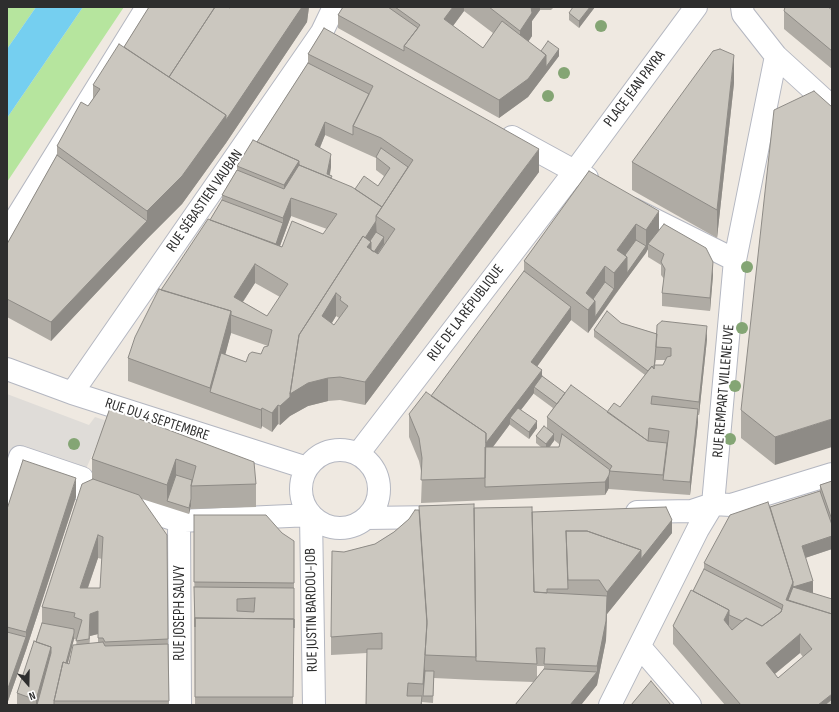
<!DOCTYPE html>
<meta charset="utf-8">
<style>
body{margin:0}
#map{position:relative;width:839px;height:712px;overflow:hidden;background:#efe9e1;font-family:"Sofia Sans Condensed",sans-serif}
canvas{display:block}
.frame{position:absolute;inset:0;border:8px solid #2e2e2e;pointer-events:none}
.north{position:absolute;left:8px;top:664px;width:40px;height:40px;-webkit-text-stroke:3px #fff;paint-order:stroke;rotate:160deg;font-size:11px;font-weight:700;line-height:16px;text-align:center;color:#2e2e2e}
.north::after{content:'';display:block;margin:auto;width:14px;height:18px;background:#2e2e2e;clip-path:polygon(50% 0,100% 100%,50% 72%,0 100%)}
</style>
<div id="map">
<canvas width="839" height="712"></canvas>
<div class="frame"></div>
<div class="north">N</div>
</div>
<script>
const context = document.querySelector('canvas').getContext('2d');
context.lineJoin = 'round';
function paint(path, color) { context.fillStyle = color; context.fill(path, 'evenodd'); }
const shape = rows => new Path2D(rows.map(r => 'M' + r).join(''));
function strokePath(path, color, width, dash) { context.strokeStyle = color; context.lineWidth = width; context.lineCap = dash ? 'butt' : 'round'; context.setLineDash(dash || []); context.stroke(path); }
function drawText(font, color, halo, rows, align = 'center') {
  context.font = font + ' "Sofia Sans Condensed",sans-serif'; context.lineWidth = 4; context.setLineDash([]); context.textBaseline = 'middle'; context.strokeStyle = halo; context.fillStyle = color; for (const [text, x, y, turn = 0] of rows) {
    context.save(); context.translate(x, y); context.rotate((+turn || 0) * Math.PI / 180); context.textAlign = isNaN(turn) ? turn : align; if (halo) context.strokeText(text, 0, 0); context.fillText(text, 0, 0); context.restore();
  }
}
paint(shape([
 [7,7,36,7,7,49],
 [83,7,124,7,7,182,7,118]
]), '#b6e59e');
paint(shape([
 [7,394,89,425,95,417,107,421,82,478,7,459]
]), '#dfdcd8');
paint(shape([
 [36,7,83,7,7,118,7,49]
]), '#75cff0');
const minor = shape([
 [742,7,743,14,776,56,832,107],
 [512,137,587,178],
 [633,209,735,260],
 [7,233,147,7],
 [7,369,72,393,307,468],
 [72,393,322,32,334,7],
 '301 489a39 39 0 1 1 78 0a39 39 0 1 1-78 0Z',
 [358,454,575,171,696,7],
 [7,498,20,457,82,478,82,490,179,521,311,515,314,705],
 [637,512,692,511,713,504,731,505,832,474],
 [366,518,439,517],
 [179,521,180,705],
 [640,647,690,705],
 [610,705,698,529,713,504,735,260,776,56]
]);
strokePath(minor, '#b4b7c1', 24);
strokePath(minor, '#fff', 22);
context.fillStyle = '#84a574';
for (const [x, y] of [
 [601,26],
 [564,73],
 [548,96],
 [747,267],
 [742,328],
 [735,386],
 [730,439],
 [74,444]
]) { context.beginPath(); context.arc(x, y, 6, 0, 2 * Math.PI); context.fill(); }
paint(shape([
 [149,7,309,7,307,22,226,143,182,204,147,239,51,341,7,317,7,244,57,155,57,146,88,106,93,99,93,85,124,47],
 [343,7,554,7,551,10,540,10,532,21,532,36,528,42,541,51,559,56,528,97,499,118,338,28,338,15],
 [464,11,493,33,483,48,453,26],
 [595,7,579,28,569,20,569,13],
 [832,10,832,69,784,29,784,11],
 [324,28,539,172,365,405,340,400,328,401,308,406,290,416,280,425,278,424,272,432,262,426,261,429,128,381,128,358,161,290,210,220,222,200,222,195,237,170,237,166,257,142,308,63,308,54],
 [325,135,376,158,376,170,384,176,378,186,355,189,332,179,330,175,331,167,320,148],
 [291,216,327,229,323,234,282,247,280,246],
 [255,283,280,297,267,316,243,302],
 [336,316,339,318,334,325,332,323],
 [231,333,268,346,261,354,246,362,225,354],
 [734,83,717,238,632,190,632,162],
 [832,107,775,465,741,438,741,410],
 [589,171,713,275,710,311,662,306,662,293,664,279,661,275,661,265,648,257,648,249,588,333,571,320,537,366,542,376,565,393,607,412,620,407,645,375,594,337,594,330,621,323,657,334,707,339,699,415,698,415,698,422,690,495,609,489,609,488,605,495,421,503,422,476,419,461,409,437,409,414,431,396,524,271,524,261],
 [656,360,665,360,663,365,655,365],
 [534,393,534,394,553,408,547,417,547,429,536,436,536,443,541,447,493,447,510,424,510,425,529,439,537,428,521,410],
 [554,440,559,444,559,447,550,447],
 [110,408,256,484,256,507,191,509,191,506,189,514,142,499,168,639,169,705,17,705,17,693,42,623,42,607,92,479,92,459],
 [98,558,102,559,100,588,88,588],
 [98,634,98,643,89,644,90,636],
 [74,639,77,640,76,645,69,664,68,663],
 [832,481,832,549,805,558,813,593,832,705,725,705,673,644,673,626,693,591,704,569,704,563,770,507,820,491,820,485],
 [800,653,803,657,778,678,775,674],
 [76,497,26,650,7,704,7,509],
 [474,508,532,512,672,533,641,572,607,614,606,640,597,685,581,705,515,705,534,682,476,680,476,679,476,680,434,678,433,703,422,702,422,705,366,705,367,653,331,655,331,637,344,552,375,544,394,532,409,519],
 [537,666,544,666,544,669,537,677],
 [194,515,294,541,294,601,293,705,195,705]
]), '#afaba4');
paint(shape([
 [302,7,307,7,307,22,226,143,182,204,147,239,147,211],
 [307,7,309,7,307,22],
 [453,7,464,7,464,11,444,38,444,19],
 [530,7,540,7,540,10,532,21,532,36,520,54,520,31],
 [590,7,595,7,579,28,579,21],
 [559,49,559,56,528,97,499,118,499,100,546,55],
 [734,55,734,83,717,238,717,210],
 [325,122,325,135,315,159,315,145],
 [539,149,539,172,365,405,365,382],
 [331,154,331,167,328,183,327,174],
 [299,161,299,184,284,207,284,185],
 [291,198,291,216,274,262,274,249,283,223,283,218],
 [659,211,659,234,648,244,648,249,646,253,646,230],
 [147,221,147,239,51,341,51,322],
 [376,221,377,239,371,264,336,293,336,316,322,339,308,383,328,378,328,401,308,406,290,416,280,425,280,406,290,394,299,340],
 [636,224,636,247,646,246,646,253,614,296,588,333,588,310,586,293,605,266,605,289,614,289,614,273,617,250],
 [384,237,384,244,373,260,373,253],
 [713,262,713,275,710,311,710,298],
 [255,264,255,283,234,315,234,297],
 [571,307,571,320,531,375,531,362],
 [231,311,231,333,215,394,210,392,210,388],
 [707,326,707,339,699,415,699,402],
 [542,370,542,383,534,387,534,393,513,420,510,418,510,424,486,456,486,433],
 [278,405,278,424,272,432,272,413],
 [262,408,262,426,261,429,261,410],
 [698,409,698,422,690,495,690,482],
 [832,419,832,447,775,465,775,437],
 [537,421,537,428,529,439,529,432],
 [554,434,554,441,546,451,546,444],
 [176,459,176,482,167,501,167,485],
 [609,475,609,488,605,495,605,482],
 [76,478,76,497,26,650,26,632],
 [191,499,191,506,189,514,189,508],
 [672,520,672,533,641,572,607,614,606,640,597,685,581,705,570,705,597,672,597,666,607,596,607,592,641,550],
 [98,535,98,558,80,610,80,588],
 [832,536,832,549,802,559,802,546],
 [813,581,813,594,791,607,786,600,793,582],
 [729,610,729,628,724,620],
 [98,611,98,634,90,636,89,662,90,614],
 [74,633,74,639,58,701,57,701],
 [800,634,800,653,766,681,766,663],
 [26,637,26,650,7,704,7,691],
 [51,647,51,660,39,705,36,705,36,700],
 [425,659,425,678,423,696,423,684],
 [832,694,832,705,818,705]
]), '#8e8b86');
const building = shape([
 [149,7,215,7,169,77,124,47,149,7],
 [215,7,228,7,230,8,231,7,302,7,226,120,226,115,169,77,215,7],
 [343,7,388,7,418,28,404,46,404,51,338,15,343,7],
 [395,7,453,7,444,19,483,48,502,21,546,55,528,79,499,100,404,46,420,25,395,7],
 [489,7,531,7,532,13,520,31,489,7],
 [573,7,590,7,579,21,569,13,573,7],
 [785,7,828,7,832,10,832,51,784,11,785,7],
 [324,28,539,149,365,382,340,377,328,378,308,383,290,394,299,335,363,236,371,242,367,247,378,254,395,229,376,216,413,160,381,138,353,126,373,86,308,54,324,28],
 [336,293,341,297,340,300,348,306,334,325,322,316,336,293],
 [548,41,559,49,546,67,546,55,541,51,548,41],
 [119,44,226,115,182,176,147,211,57,146,81,102,88,106,100,89,93,85,119,44],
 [720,49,734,55,717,210,632,162,713,51,720,49],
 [308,63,369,94,353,126,353,135,325,122,315,145,331,154,327,174,332,176,331,178,299,165,299,161,257,142,308,63],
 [814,91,832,107,832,419,775,437,741,410,774,110,814,91],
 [253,140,299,161,284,185,237,166,253,140],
 [381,148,408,167,382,207,355,189,364,176,378,186,390,168,376,157,381,148],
 [57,155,147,221,51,322,7,299,7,244,57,155],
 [299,165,352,187,382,207,376,216,376,221,365,238,363,236,299,335,290,394,290,397,280,406,278,405,272,413,262,408,261,410,210,392,221,353,246,362,249,354,252,352,261,354,264,347,268,346,272,330,231,315,231,311,161,290,208,219,282,247,292,221,323,234,337,214,291,198,283,218,222,195,237,170,284,189,299,165],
 [255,264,288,284,267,316,234,297,255,264],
 [589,171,659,211,646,230,636,224,617,250,627,257,614,273,605,266,586,293,595,301,588,310,524,261,589,171],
 [222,200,283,223,276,244,210,220,222,200],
 [664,224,706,248,713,262,710,298,662,293,665,269,661,262,664,254,648,244,664,224],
 [376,232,384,237,374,252,371,250,371,242,370,241,376,232],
 [636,240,646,246,627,273,627,257,625,255,636,240],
 [524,271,571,307,531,362,542,370,486,443,486,433,431,396,524,271],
 [605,282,614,289,595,317,595,301,593,299,605,282],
 [159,289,231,311,210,388,128,358,135,337,159,289],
 [607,311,621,323,657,334,654,369,652,366,648,371,594,330,607,311],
 [662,321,707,326,699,402,652,396,651,404,698,409,690,482,663,480,669,431,649,428,648,441,607,412,614,403,620,407,652,366,654,369,654,365,663,365,667,357,671,356,671,348,656,347,657,325,662,321],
 [542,376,565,393,557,404,534,387,542,376],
 [571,385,648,441,667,443,663,475,609,471,612,466,547,417,571,385],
 [426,392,486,433,485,478,421,480,422,458,419,438,409,414,426,392],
 [110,408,254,462,256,484,191,486,196,466,176,459,167,485,92,459,110,408],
 [518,408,537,421,529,432,510,418,518,408],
 [544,426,554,434,546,444,536,436,544,426],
 [562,434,610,470,609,475,605,482,485,487,485,447,559,447,562,434],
 [23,460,76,478,26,632,7,627,7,509,23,460],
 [176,475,192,480,191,486,191,499,189,508,167,501,176,475],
 [93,479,139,495,167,535,168,639,105,642,103,638,98,638,98,611,90,614,89,639,76,641,82,620,74,617,75,613,42,607,82,484,93,479],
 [98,535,103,537,100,588,80,588,98,535],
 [832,481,832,520,820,485,832,481],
 [820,491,832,525,832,536,802,546,813,581,793,587,793,582,770,507,820,491],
 [768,502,793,582,786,600,832,614,832,694,818,705,741,705,673,626,691,590,729,610,724,620,732,630,746,618,762,626,781,612,783,605,704,563,730,515,768,502],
 [800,634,812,649,778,678,766,663,800,634],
 [474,504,476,657,425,655,427,621,419,506,474,504],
 [532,507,534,592,607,596,606,621,597,666,544,664,545,648,536,648,537,664,476,661,474,508,532,507],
 [666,507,672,520,641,559,641,550,587,531,566,531,568,589,547,589,547,593,534,592,532,512,666,507],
 [415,510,419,510,427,624,423,684,408,683,407,696,422,696,421,705,366,705,367,649,382,649,382,633,331,637,332,551,344,552,375,544,394,532,409,519,415,510],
 [194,515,266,515,282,533,294,541,294,583,194,582,194,515],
 [566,531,587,531,641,550,607,592,599,580,568,580,566,531],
 [704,569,782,609,781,612,762,626,746,618,742,621,729,615,729,610,693,591,704,569],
 [194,587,294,588,294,628,294,619,195,618,195,627,194,587],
 [255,598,254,612,237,611,237,599,255,598],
 [793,587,832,599,832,614,788,600,793,587],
 [195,618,294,619,293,697,195,697,195,618],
 [42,623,74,629,74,633,66,663,63,662,54,701,54,705,37,705,51,653,51,647,36,642,42,623],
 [7,632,26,637,7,691,7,632],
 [34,641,51,647,36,700,17,693,34,641],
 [103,642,105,646,168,644,169,701,54,701,63,662,69,664,73,645,103,642],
 [544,669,597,672,570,705,515,705,544,669],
 [425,671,434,671,433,696,423,696,425,671],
 [651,681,671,705,631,705,651,681],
 [832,699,832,705,825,705,832,699]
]);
paint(building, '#cbc7bf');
strokePath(building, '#8e8b86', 1);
drawText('15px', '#2e2e2e', '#fff', [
 ["PLACE JEAN PAYRA",635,89,-53],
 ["RUE SÉBASTIEN VAUBAN",205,201,-55],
 ["RUE DE LA RÉPUBLIQUE",466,313,-53],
 ["RUE REMPART VILLENEUVE",724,391,-85],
 ["RUE DU 4 SEPTEMBRE",157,420,18],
 ["RUE JUSTIN BARDOU-JOB",312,610,-91],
 ["RUE JOSEPH SAUVY",180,613,-90]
]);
</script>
